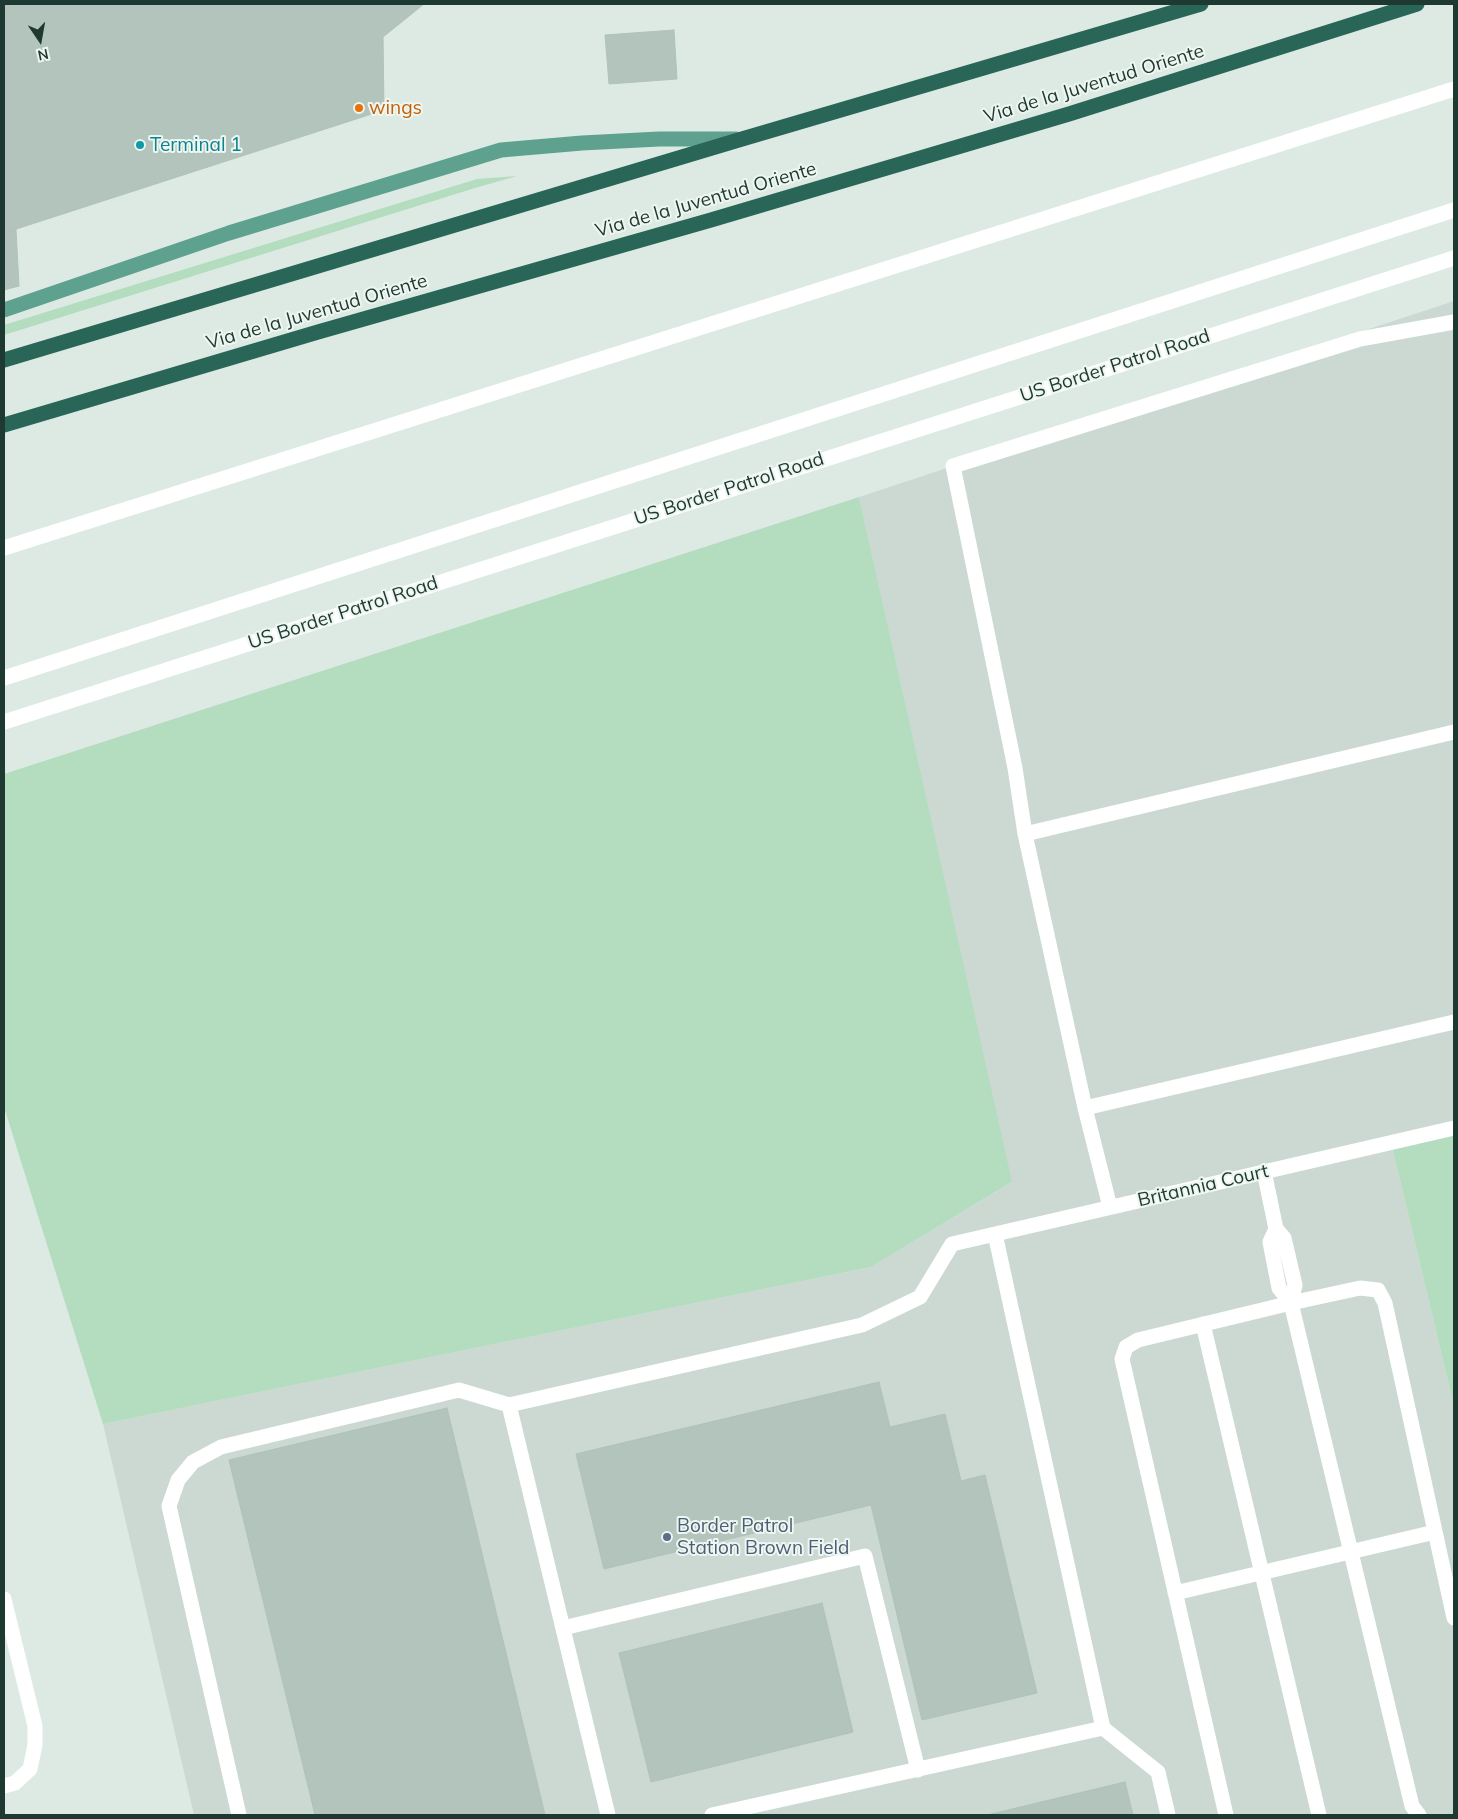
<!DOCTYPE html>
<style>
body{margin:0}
#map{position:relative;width:1458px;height:1819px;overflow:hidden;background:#ddeae4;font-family:Mulish,sans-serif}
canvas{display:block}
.frame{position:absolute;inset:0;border:5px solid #1e3931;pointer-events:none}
.north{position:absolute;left:15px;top:15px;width:50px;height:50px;-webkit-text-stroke:4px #edf6f1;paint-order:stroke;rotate:168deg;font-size:14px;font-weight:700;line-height:20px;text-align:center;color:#1e3931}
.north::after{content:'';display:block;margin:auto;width:18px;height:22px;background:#1e3931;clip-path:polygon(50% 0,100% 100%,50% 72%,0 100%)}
</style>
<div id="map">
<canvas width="1458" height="1819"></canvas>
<div class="frame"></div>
<div class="north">N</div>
</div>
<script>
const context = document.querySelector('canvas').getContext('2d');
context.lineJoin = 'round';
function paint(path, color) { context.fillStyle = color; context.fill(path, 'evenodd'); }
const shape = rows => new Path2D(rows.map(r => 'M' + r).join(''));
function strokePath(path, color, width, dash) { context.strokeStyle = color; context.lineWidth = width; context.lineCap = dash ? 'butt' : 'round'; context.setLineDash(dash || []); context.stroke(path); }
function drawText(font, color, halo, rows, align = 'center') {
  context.font = font + ' Mulish,sans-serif'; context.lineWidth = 4; context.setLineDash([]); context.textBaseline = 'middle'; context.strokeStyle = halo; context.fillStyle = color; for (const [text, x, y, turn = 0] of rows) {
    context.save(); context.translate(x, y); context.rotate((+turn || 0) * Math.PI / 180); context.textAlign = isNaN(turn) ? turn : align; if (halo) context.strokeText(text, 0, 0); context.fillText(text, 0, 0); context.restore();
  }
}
paint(shape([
 [1454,301,1454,1128,1391,1142,1454,1406,1454,1815,194,1815,103,1424,871,1267,1011,1183,859,497]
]), '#cbd9d2');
paint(shape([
 [517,176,475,188,4,335,4,325,477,179],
 [859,497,1012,1182,871,1267,103,1424,4,1107,4,774],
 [1454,1128,1454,1406,1391,1142]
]), '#b4dcbe');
const building = shape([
 [4,4,424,4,383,37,384,110,4,233,4,4],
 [674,30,677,79,609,84,605,35,674,30],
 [16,229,19,286,4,290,4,233,16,229],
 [879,1382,890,1427,945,1414,961,1481,985,1475,1037,1693,922,1720,871,1505,604,1569,576,1454,879,1382],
 [447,1408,545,1815,315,1815,229,1460,447,1408],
 [822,1603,853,1732,651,1782,619,1653,822,1603],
 [1125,1782,1133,1815,987,1815,1125,1782]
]);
paint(building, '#b2c4bc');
strokePath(building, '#afc3ba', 1);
strokePath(shape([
 [1454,322,1360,339,953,466,1015,768,1025,834,1085,1108,1454,1022],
 [4,548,1454,89],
 [4,678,1454,210],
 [4,722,1454,258],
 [1025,834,1454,732],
 [1085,1108,1110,1207],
 [1264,1171,1276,1229,1284,1238,1295,1285,1291,1303,1279,1288,1270,1242,1276,1229],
 [1291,1303,1360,1288,1378,1290,1385,1303,1454,1618],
 [1203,1324,1319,1815],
 [1175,1593,1435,1532],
 [4,1599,35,1726,35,1745,30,1769,15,1783,4,1786],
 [563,1628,865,1556,918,1770],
 [1103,1728,1158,1772,1168,1815],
 [239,1815,169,1506,178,1480,193,1462,221,1447,459,1390,509,1405],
 [608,1815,509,1405,862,1325,920,1297,952,1244,1454,1128],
 [712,1815,1103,1728,995,1234],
 [1226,1815,1122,1359,1126,1347,1138,1340,1291,1303,1412,1806,1419,1815]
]), '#fff', 15);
strokePath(shape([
 [4,310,229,233,501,150,582,143,659,139,736,139]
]), '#5fa18f', 15);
strokePath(shape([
 [4,360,742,139,1201,4],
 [4,425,318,332,711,220,1069,114,1417,4]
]), '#296658', 15);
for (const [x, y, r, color] of [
 [359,108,5,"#e8710a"],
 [140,145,5,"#0f9aa8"],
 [667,1537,5,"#5c6f8a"]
]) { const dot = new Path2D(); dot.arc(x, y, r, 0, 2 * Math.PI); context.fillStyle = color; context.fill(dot); strokePath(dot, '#edf6f1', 2); }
drawText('19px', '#1e3931', '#edf6f1', [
 ["Via de la Juventud Oriente",1094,84,-17],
 ["Via de la Juventud Oriente",706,200,-16],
 ["Via de la Juventud Oriente",317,312,-16],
 ["US Border Patrol Road",1115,366,-18],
 ["US Border Patrol Road",729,489,-18],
 ["US Border Patrol Road",343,613,-18],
 ["Britannia Court",1203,1186,-13]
]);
drawText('19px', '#c56008', '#edf6f1', [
 ["wings",369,108]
], 'left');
drawText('19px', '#0d838f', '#edf6f1', [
 ["Terminal 1",150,145]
], 'left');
drawText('19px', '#4e5e75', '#edf6f1', [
 ["Border Patrol",677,1526],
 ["Station Brown Field",677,1548]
], 'left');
</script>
